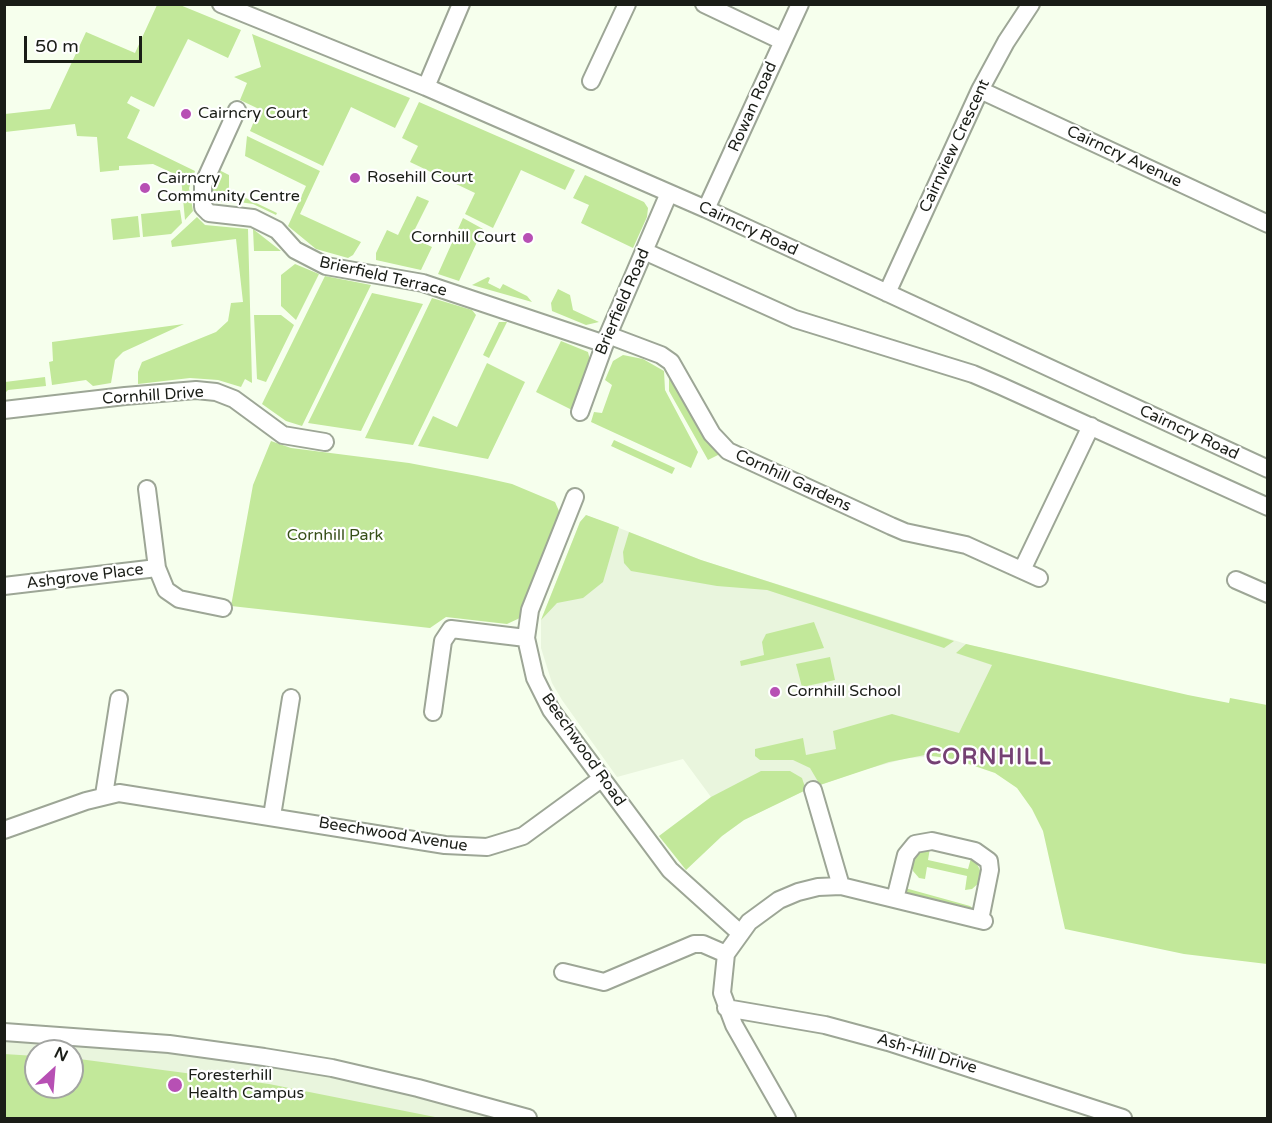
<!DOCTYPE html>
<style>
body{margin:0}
#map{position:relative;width:1272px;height:1123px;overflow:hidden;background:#f6ffed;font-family:"Varela Round",sans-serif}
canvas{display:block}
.frame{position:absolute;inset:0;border:6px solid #1a1d17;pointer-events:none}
.north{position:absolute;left:24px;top:1039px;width:60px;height:60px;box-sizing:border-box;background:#fff;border:2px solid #a3a5a2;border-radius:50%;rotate:26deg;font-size:16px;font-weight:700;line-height:24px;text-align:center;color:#1a1d17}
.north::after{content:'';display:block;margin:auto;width:21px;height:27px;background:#b750b4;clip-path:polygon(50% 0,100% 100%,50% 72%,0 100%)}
.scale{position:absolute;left:24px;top:36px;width:118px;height:27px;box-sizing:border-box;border:3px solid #1a1d17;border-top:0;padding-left:8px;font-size:18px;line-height:21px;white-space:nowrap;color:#1a1d17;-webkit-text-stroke:4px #fff;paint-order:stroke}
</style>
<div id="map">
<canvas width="1272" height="1123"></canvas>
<div class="frame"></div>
<div class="north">N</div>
<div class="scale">50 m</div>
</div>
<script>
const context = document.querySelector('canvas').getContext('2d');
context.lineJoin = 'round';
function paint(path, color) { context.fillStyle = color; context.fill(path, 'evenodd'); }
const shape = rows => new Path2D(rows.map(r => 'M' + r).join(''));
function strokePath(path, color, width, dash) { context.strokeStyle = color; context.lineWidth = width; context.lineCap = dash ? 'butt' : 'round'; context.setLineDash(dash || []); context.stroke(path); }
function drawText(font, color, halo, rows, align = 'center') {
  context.font = font + ' "Varela Round",sans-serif'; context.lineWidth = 4.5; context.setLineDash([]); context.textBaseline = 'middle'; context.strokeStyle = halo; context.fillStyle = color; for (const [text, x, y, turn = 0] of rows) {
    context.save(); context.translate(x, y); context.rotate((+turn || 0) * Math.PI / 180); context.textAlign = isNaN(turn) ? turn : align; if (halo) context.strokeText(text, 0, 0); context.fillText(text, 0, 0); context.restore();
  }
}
paint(shape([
 [586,515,701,560,966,644,1007,654,967,763,941,756,908,758,863,770,806,790,744,820,722,836,686,870,659,836,711,797,683,759,617,777,562,700,552,683,541,648,541,620,580,522],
 [4,1030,317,1065,528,1118,5,1118],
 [36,1051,72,1051,72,1087,36,1087]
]), '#e9f5dd');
paint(shape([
 [157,5,180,5,241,30,228,58,188,39,154,107,131,96,127,103,140,110,127,138,195,171,189,188,193,211,185,220,181,177,153,164,119,166,119,170,100,172,97,137,77,136,75,124,5,132,5,114,50,109,86,32,135,53],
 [252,34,410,98,395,128,351,107,323,166,250,131,259,109,240,100,247,83,234,77,261,67],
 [419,102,575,170,565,190,521,170,493,228,465,214,475,193,410,162,418,146,402,138],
 [247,136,320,171,300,214,361,242,353,255,348,258,316,249,288,226,306,186,245,156],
 [217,169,229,175,229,190,277,213,276,215,253,204,232,201,211,203,208,195],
 [585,175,644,202,648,208,647,217,633,248,581,223,589,205,573,198],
 [417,196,429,201,411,237,432,247,421,270,376,260,376,253,387,230,398,235],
 [180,210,182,223,171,234,143,237,141,214],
 [138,216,140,237,113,240,111,219],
 [197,217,205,225,248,229,252,383,245,379,241,387,218,380,190,378,138,384,138,372,142,362,216,332,228,321,231,303,243,302,236,239,172,247,171,241],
 [463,218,483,229,459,281,438,274],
 [253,229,281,251,254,251],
 [295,264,319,274,296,320,281,306,281,275],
 [325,276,371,285,302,426,286,421,262,404],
 [488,277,490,278,488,283,500,289,503,284,527,296,532,302,472,285],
 [558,289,570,295,573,310,599,322,586,325,552,311,551,303],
 [372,293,423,304,361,431,308,423],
 [432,298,472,310,476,315,413,445,365,438],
 [254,315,281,315,294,325,266,382,257,379],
 [499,322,507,322,489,358,483,355],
 [184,324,123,352,115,360,111,383,93,386,86,380,52,385,49,362,53,361,52,342],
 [561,341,588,352,590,360,574,411,536,392],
 [623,355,643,359,664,371,665,390,698,452,691,468,591,422,594,412,602,413,612,385,605,380,613,361],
 [487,363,525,382,488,459,418,446,433,416,457,427],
 [669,370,713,449,720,454,708,460,669,391],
 [45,377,46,386,8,390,5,393,5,382],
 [614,440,675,468,672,474,611,446],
 [271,441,291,448,409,463,477,476,512,484,555,502,559,511,558,517,522,617,507,624,446,617,430,628,231,606,253,485],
 [586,515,619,527,603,582,583,598,557,603,541,620,580,522],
 [629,532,701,560,954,641,944,648,767,590,717,586,631,571,624,563,623,552],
 [814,622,824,648,741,666,740,661,764,655,762,642,766,634],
 [966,644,1188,695,1229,703,1230,698,1267,705,1267,964,1184,954,1065,929,1043,831,1032,809,1017,788,995,773,954,759,925,755,889,762,820,785,810,768,793,760,760,760,755,756,755,749,803,738,806,755,836,749,833,731,892,714,959,733,992,665,956,653],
 [830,657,835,680,802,687,796,664],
 [761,771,790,771,802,778,806,790,744,820,722,836,686,870,659,836,711,797],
 [930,848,928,860,968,869,971,858,975,860,982,874,980,882,972,889,965,890,967,876,927,867,925,879,919,878,913,871,913,856,918,851],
 [905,888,970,906,975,910,908,894],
 [4,1054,36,1056,36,1087,72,1087,72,1059,79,1059,269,1084,440,1118,5,1118]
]), '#c2e89a');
const minor = shape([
 [221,4,426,87,706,209,1268,469],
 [704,4,782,41],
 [591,81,627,4],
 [426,87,461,4],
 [980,90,1268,224],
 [237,110,203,185,203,207,209,213,253,218,277,230,295,250,326,266,423,283,605,344],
 [706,209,800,4],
 [644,251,795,319,973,374,1001,386,1268,507],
 [887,293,980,90,1006,42,1031,4],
 [608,335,661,355,671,362,712,434,728,451,891,526,905,532,966,545,1039,578],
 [4,410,125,396,196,390,216,392,234,399,283,435,325,442],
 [580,412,608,335,669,193],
 [147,489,157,568,166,590,179,599,223,608],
 [575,497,530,610,526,638,535,678,551,710,670,870,740,933],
 [1022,570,1091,426],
 [1236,580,1268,594],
 [4,586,157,568],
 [433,712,443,641,451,629,526,638],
 [813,790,841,886],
 [104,795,119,699],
 [272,816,291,698],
 [4,830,86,801,119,793,445,845,487,847,523,836,601,779],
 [895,899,906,855,915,844,932,841,975,851,989,861,990,870,980,920],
 [563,972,604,982,694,944,703,944,726,954],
 [726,1008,825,1025,888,1042,1123,1118],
 [4,1032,169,1044,264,1057,332,1068,418,1088,528,1118],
 [787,1118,734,1025,722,993,726,954,749,922,779,900,798,892,818,887,841,886,984,921]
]);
strokePath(minor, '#9da696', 20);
strokePath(minor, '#fff', 16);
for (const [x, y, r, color] of [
 [186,114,6,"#b750b4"],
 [355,178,6,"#b750b4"],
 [145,188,6,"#b750b4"],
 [528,238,6,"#b750b4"],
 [775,692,6,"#b750b4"],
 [175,1085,8,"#b750b4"]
]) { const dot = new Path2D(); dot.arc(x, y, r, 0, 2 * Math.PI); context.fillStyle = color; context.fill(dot); strokePath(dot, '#fff', 2); }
drawText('16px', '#1a1d17', '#fff', [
 ["Rowan Road",753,107,-66],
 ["Cairnview Crescent",955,146,-65],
 ["Cairncry Avenue",1124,157,25],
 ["Cairncry Road",748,229,25],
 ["Brierfield Terrace",383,277,13],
 ["Brierfield Road",623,302,-67],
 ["Cornhill Drive",153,396,-4],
 ["Cairncry Road",1189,433,25],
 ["Cornhill Gardens",793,481,25],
 ["Ashgrove Place",85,577,-7],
 ["Beechwood Road",583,750,55],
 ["Beechwood Avenue",393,835,9],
 ["Ash-Hill Drive",927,1054,17]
]);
drawText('16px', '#1a1d17', '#fff', [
 ["Cairncry Court",198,114],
 ["Rosehill Court",367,178],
 ["Cairncry",157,179],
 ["Community Centre",157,197],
 ["Cornhill Court",516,238,"right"],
 ["Cornhill School",787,692],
 ["Foresterhill",188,1076],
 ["Health Campus",188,1094]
], 'left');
drawText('16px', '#374f18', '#fff', [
 ["Cornhill Park",335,536]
]);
context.letterSpacing = '1.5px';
drawText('bold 22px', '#754173', '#fff', [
 ["CORNHILL",989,758]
]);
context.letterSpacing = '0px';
</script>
